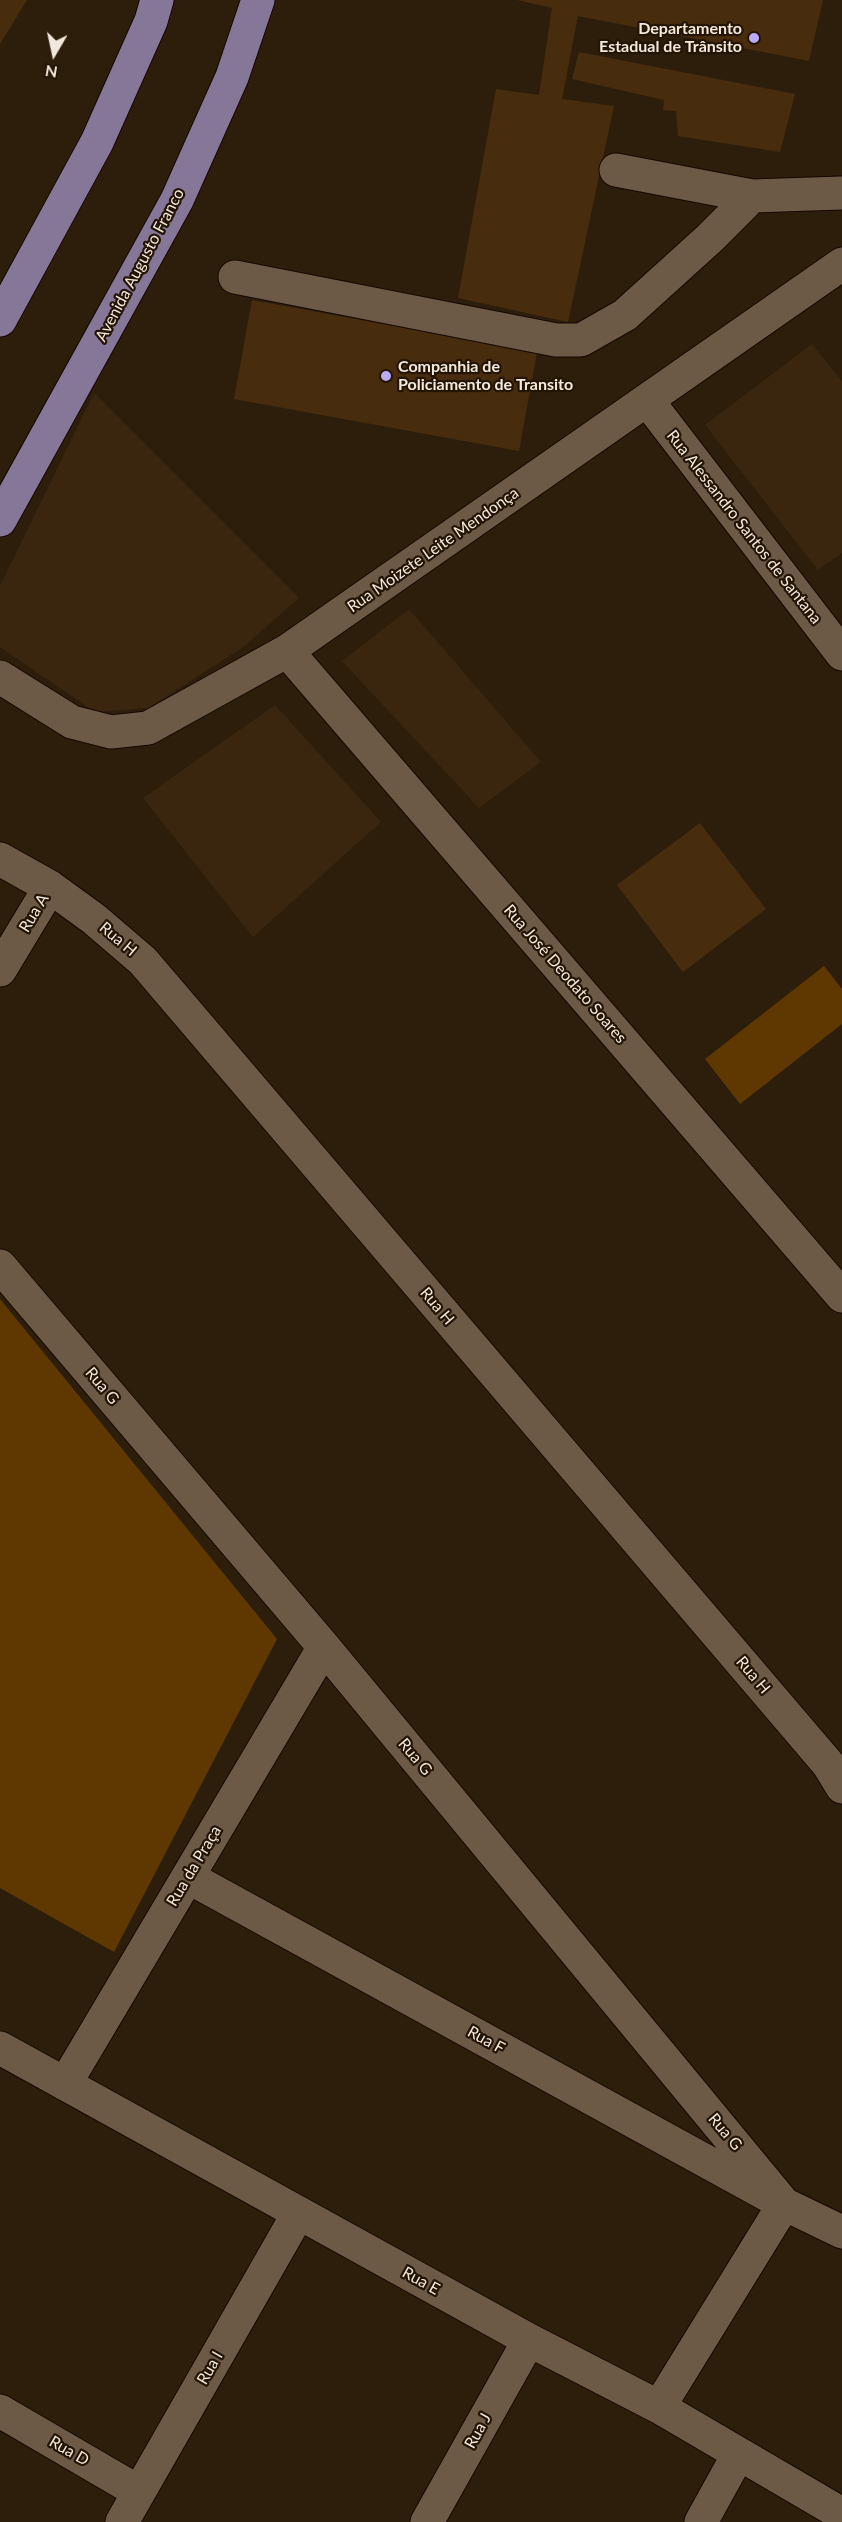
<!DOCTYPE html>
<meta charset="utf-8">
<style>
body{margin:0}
#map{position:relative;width:842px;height:2522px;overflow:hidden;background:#2d1e0c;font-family:Lato,sans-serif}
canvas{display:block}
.north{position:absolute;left:24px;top:24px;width:60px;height:60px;-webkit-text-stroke:4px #231404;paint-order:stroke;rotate:189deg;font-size:16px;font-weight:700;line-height:24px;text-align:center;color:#f3e8dd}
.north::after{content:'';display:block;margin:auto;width:21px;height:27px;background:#f3e8dd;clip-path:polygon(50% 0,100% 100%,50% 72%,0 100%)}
</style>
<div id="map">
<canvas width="842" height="2522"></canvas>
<div class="north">N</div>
</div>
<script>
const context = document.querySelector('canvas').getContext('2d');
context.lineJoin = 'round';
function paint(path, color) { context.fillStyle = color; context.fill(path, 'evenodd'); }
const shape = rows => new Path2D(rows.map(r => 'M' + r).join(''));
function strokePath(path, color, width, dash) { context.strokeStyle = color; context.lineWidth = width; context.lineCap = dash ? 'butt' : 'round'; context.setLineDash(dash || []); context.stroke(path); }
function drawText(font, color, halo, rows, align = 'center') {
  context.font = font + ' Lato,sans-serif'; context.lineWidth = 4.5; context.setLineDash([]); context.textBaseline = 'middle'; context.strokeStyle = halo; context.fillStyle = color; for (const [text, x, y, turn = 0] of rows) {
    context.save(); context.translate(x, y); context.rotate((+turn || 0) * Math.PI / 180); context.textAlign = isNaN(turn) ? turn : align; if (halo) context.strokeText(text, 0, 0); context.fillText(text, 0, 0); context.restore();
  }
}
paint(shape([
 [812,344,842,381,842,553,818,570,705,425],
 [94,393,299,598,242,648,148,708,95,712,0,647,0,586],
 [409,609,541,762,479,808,342,661],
 [275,705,381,822,253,937,143,798]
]), '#3a260e');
paint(shape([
 [824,966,842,989,842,1024,740,1104,705,1059],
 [0,1299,277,1639,114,1952,0,1888]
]), '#5e3800');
paint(shape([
 [0,0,27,0,0,44],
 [517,0,823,0,809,61,578,16,562,99,614,106,568,322,458,298,496,89,539,95,552,8],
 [579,52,795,94,780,152,678,136,676,111,663,110,664,100,572,79],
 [252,300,537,352,519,451,234,399],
 [700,823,766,909,683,972,617,885]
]), '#472d0d');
const minor = shape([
 [616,170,752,196],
 [235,277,556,340,581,340,625,315,710,238,752,196,842,193],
 [647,400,842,654],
 [287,651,842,1296],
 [0,677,72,722,111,732,148,728,287,651,842,264],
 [0,859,50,887,94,919,143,961,828,1764,842,1787],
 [0,970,50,887],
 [0,1266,324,1647,784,2204,842,2232],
 [188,1877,784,2204,659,2407],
 [0,2048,529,2340,659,2407,842,2514],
 [65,2084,324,1647],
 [0,2411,139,2492],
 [122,2522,298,2214],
 [427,2522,529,2340],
 [701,2522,738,2455]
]);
const major = shape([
 [0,320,97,142,151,21,157,0],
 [0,520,177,200,232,77,258,0]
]);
strokePath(minor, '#150700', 35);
strokePath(major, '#150700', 35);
strokePath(minor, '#6c5a47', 33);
strokePath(major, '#867697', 33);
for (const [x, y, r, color] of [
 [754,38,6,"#bbaaf6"],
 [386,376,6,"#bbaaf6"]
]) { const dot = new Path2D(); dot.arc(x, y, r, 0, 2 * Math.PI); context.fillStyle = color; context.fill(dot); strokePath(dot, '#231404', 2); }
drawText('bold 16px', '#f3e8dd', '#231404', [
 ["Departamento",742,29],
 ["Estadual de Trânsito",742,47],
 ["Companhia de",398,367,"left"],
 ["Policiamento de Transito",398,385,"left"]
], 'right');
drawText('16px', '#f3e8dd', '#231404', [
 ["Avenida Augusto Franco",140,265,-62],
 ["Rua Alessandro Santos de Santana",744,527,52],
 ["Rua Moizete Leite Mendonça",433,550,-35],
 ["Rua A",34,913,-59],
 ["Rua H",118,939,40],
 ["Rua José Deodato Soares",565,974,49],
 ["Rua H",437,1306,50],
 ["Rua G",102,1386,50],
 ["Rua H",753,1675,50],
 ["Rua G",415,1757,50],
 ["Rua da Praça",194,1866,-59],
 ["Rua F",486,2040,29],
 ["Rua G",725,2132,50],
 ["Rua E",421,2281,29],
 ["Rua I",210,2368,-60],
 ["Rua J",478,2431,-61],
 ["Rua D",69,2451,30]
]);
</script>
